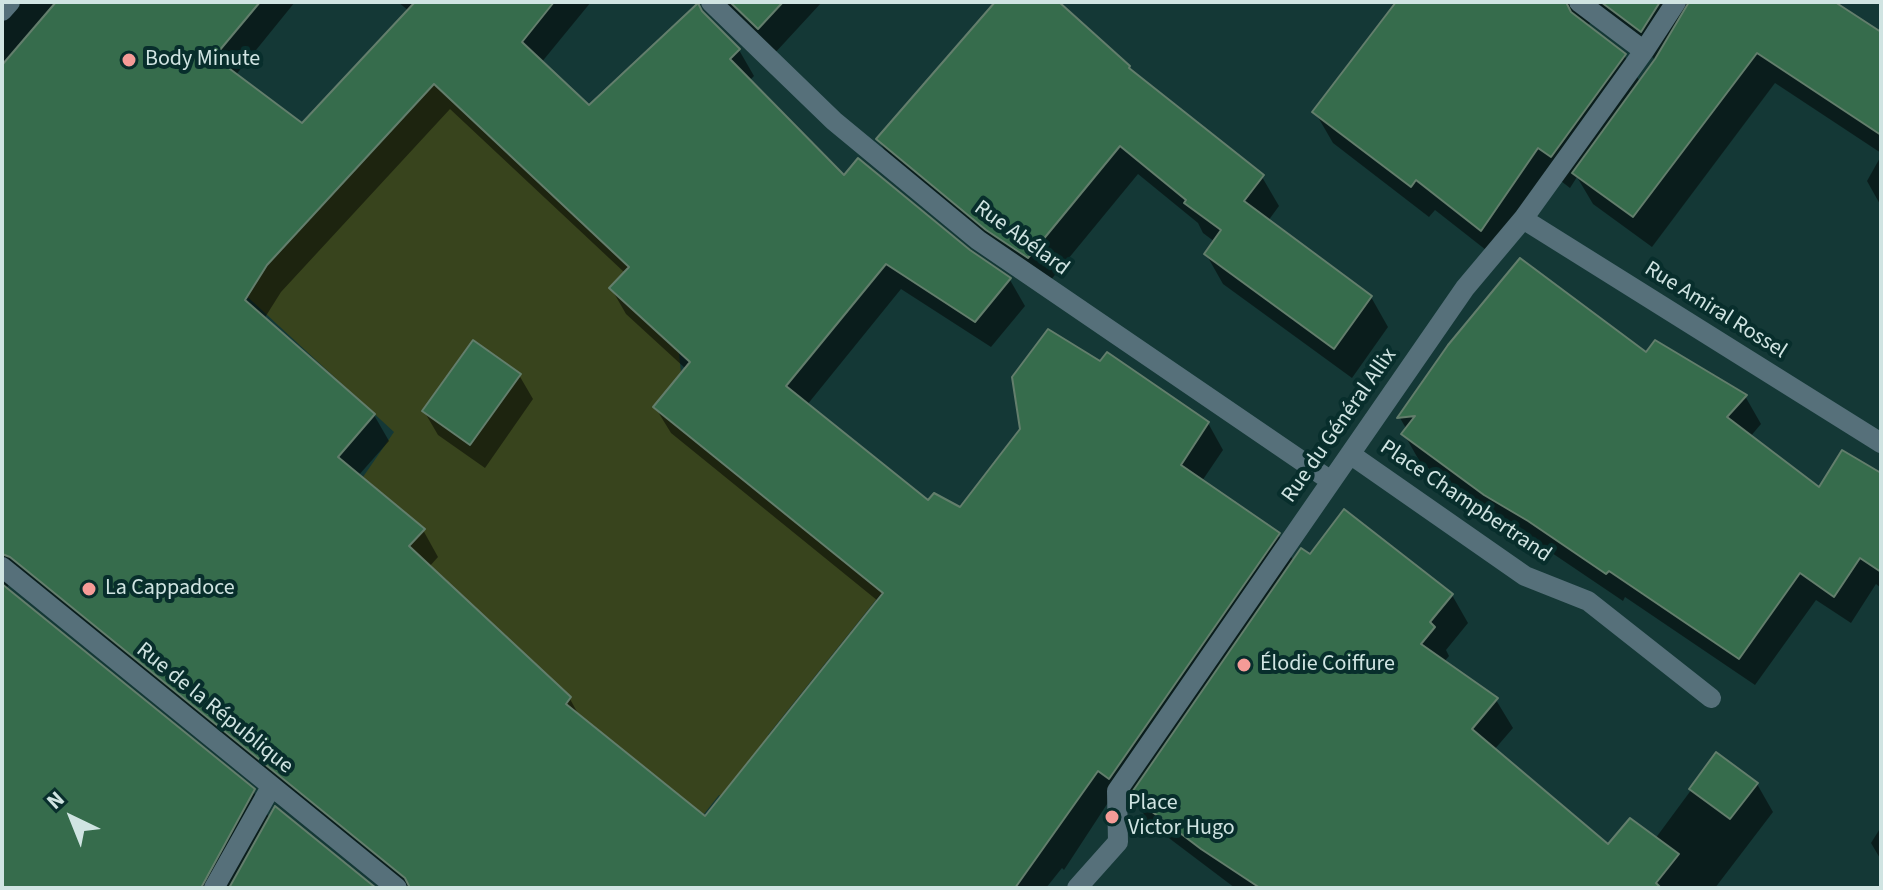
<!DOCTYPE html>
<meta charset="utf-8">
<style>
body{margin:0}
#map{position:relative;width:1883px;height:890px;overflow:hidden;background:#143836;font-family:"Source Sans 3",sans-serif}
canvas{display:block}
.frame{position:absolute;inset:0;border:4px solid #d0e4e2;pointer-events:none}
.north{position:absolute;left:32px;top:778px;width:80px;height:80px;-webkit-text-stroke:6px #082e2c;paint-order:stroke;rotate:317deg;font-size:22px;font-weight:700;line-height:32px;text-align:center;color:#d0e4e2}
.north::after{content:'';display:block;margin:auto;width:28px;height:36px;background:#d0e4e2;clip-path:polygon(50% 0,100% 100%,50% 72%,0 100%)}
</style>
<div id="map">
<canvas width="1883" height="890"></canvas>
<div class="frame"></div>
<div class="north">N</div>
</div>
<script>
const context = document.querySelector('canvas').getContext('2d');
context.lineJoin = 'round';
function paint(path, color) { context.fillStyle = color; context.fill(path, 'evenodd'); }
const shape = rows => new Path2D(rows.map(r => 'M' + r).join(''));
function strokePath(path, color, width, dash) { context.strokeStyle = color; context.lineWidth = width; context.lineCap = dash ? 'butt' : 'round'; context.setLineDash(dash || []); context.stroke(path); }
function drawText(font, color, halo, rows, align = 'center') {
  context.font = font + ' "Source Sans 3",sans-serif'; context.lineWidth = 8; context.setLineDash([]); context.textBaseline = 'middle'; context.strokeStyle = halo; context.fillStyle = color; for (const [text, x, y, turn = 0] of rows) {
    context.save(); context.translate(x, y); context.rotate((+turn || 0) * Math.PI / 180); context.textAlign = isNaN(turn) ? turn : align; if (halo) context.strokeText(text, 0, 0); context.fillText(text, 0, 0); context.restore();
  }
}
paint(shape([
 [434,84,629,266,609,288,679,353,681,373,653,407,883,591,768,735,797,767,741,815,719,795,704,814,692,806,566,704,571,697,409,547,424,529,363,477,394,432,240,290]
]), '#38441d');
paint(shape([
 [2,2,295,2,235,76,302,126,409,11,398,2,591,2,541,63,589,108,704,16,739,50,754,76,749,81,844,178,969,252,1010,280,1025,306,991,347,901,289,807,405,929,503,961,510,1208,423,1223,450,1202,481,1278,534,1294,562,1310,556,1452,595,1468,623,1446,650,1449,656,1444,662,1496,700,1513,728,1494,750,1609,846,1655,839,1717,755,1757,784,1773,812,1715,888,1235,888,1149,823,1132,794,1125,804,1113,795,1064,870,1062,868,1046,888,403,888,14,580,5,589,253,791,270,819,373,888,2,888],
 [450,109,625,273,611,288,626,314,686,369,655,407,671,433,878,601,705,819,581,719,570,699,429,567,438,557,423,530,358,476,389,441,374,415,264,319,281,292],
 [722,2,822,2,774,54],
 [998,2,1056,2,1132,73,1262,177,1279,206,1268,221,1371,297,1388,327,1352,378,1223,284,1206,254,1215,242,1203,233,1198,223,1138,174,1045,287,895,168,878,139],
 [1399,2,1832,2,1881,35,1881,153,1775,83,1652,247,1593,204,1577,177,1570,188,1557,178,1500,261,1435,210,1429,217,1333,143,1315,112],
 [1591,21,1607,23,1656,60,1640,82,1624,55,1588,27],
 [1881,156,1881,206,1867,181],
 [1450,347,1646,355,1745,396,1761,424,1750,437,1820,490,1881,476,1881,588,1876,584,1851,623,1816,600,1755,685,1625,597,1623,601,1546,549,1502,523,1420,462,1404,434,1407,430,1400,418],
 [519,375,533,399,485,468,438,435,424,411],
 [1881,827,1881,860,1871,843]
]), '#0007');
const building = shape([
 [56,2,260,2,214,57,302,123,415,2,554,2,522,42,589,105,698,3,702,11,740,49,730,59,844,175,858,158,970,250,1011,278,975,322,886,264,786,386,928,500,934,493,960,507,1020,429,1012,377,1048,329,1100,361,1107,352,1209,422,1181,465,1280,533,1109,779,1098,771,1015,888,410,888,405,878,10,557,2,554,2,65,56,2],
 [434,84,629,267,609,288,690,362,653,407,883,593,705,816,566,704,571,697,409,546,425,529,338,457,375,414,245,300,267,265,434,84],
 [730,2,783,2,758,29,730,2],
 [995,2,1059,2,1130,66,1129,68,1264,175,1244,201,1372,296,1334,349,1204,254,1221,230,1184,203,1186,200,1120,146,1028,258,986,230,876,139,995,2],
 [1396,2,1566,2,1571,12,1626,54,1551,157,1538,148,1481,231,1416,180,1411,187,1312,112,1396,2],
 [1601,2,1660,2,1641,32,1601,2],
 [1689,2,1835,2,1881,32,1881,135,1757,53,1633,217,1572,173,1655,59,1689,2],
 [1520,258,1646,352,1655,340,1747,395,1727,417,1819,487,1842,450,1881,473,1881,572,1860,558,1834,597,1800,573,1739,659,1609,571,1606,574,1528,521,1484,495,1401,434,1415,416,1397,418,1448,345,1520,258],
 [473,340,521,374,470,445,422,411,473,340],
 [1344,509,1453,594,1430,622,1435,627,1421,644,1498,698,1472,729,1608,844,1630,818,1679,854,1656,883,1661,888,1260,888,1201,849,1130,795,1301,548,1310,554,1344,509],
 [2,584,255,789,201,888,2,888,2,584],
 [1716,752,1758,783,1730,819,1689,789,1716,752],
 [275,806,376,888,229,888,275,806]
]);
paint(building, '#366c4c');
strokePath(building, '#637e6c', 2);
strokePath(shape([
 [711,2,834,121,978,240,1331,481],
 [1579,2,1644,51],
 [2,11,10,2],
 [1523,219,1881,443],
 [1350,454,1525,576,1588,601,1711,698],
 [2,567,397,888],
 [214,888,271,787],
 [1077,888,1118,842,1117,791,1465,288,1523,219,1644,51,1676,2]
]), '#56707a', 20);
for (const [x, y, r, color] of [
 [129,60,8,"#f59b97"],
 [89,589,8,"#f59b97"],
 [1244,665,8,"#f59b97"],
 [1112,817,8,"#f59b97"]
]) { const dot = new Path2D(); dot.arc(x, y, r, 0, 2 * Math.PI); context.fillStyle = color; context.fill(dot); strokePath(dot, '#082e2c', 3); }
drawText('22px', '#d0e4e2', '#082e2c', [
 ["Body Minute",145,60],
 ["La Cappadoce",105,589],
 ["Élodie Coiffure",1260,665],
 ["Place",1128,804],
 ["Victor Hugo",1128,829]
], 'left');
drawText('22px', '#d0e4e2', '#082e2c', [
 ["Rue Abélard",1021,239,36],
 ["Rue Amiral Rossel",1715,311,32],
 ["Rue du Général Allix",1340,426,-55],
 ["Place Champbertrand",1465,502,34],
 ["Rue de la République",214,709,39]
]);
</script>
